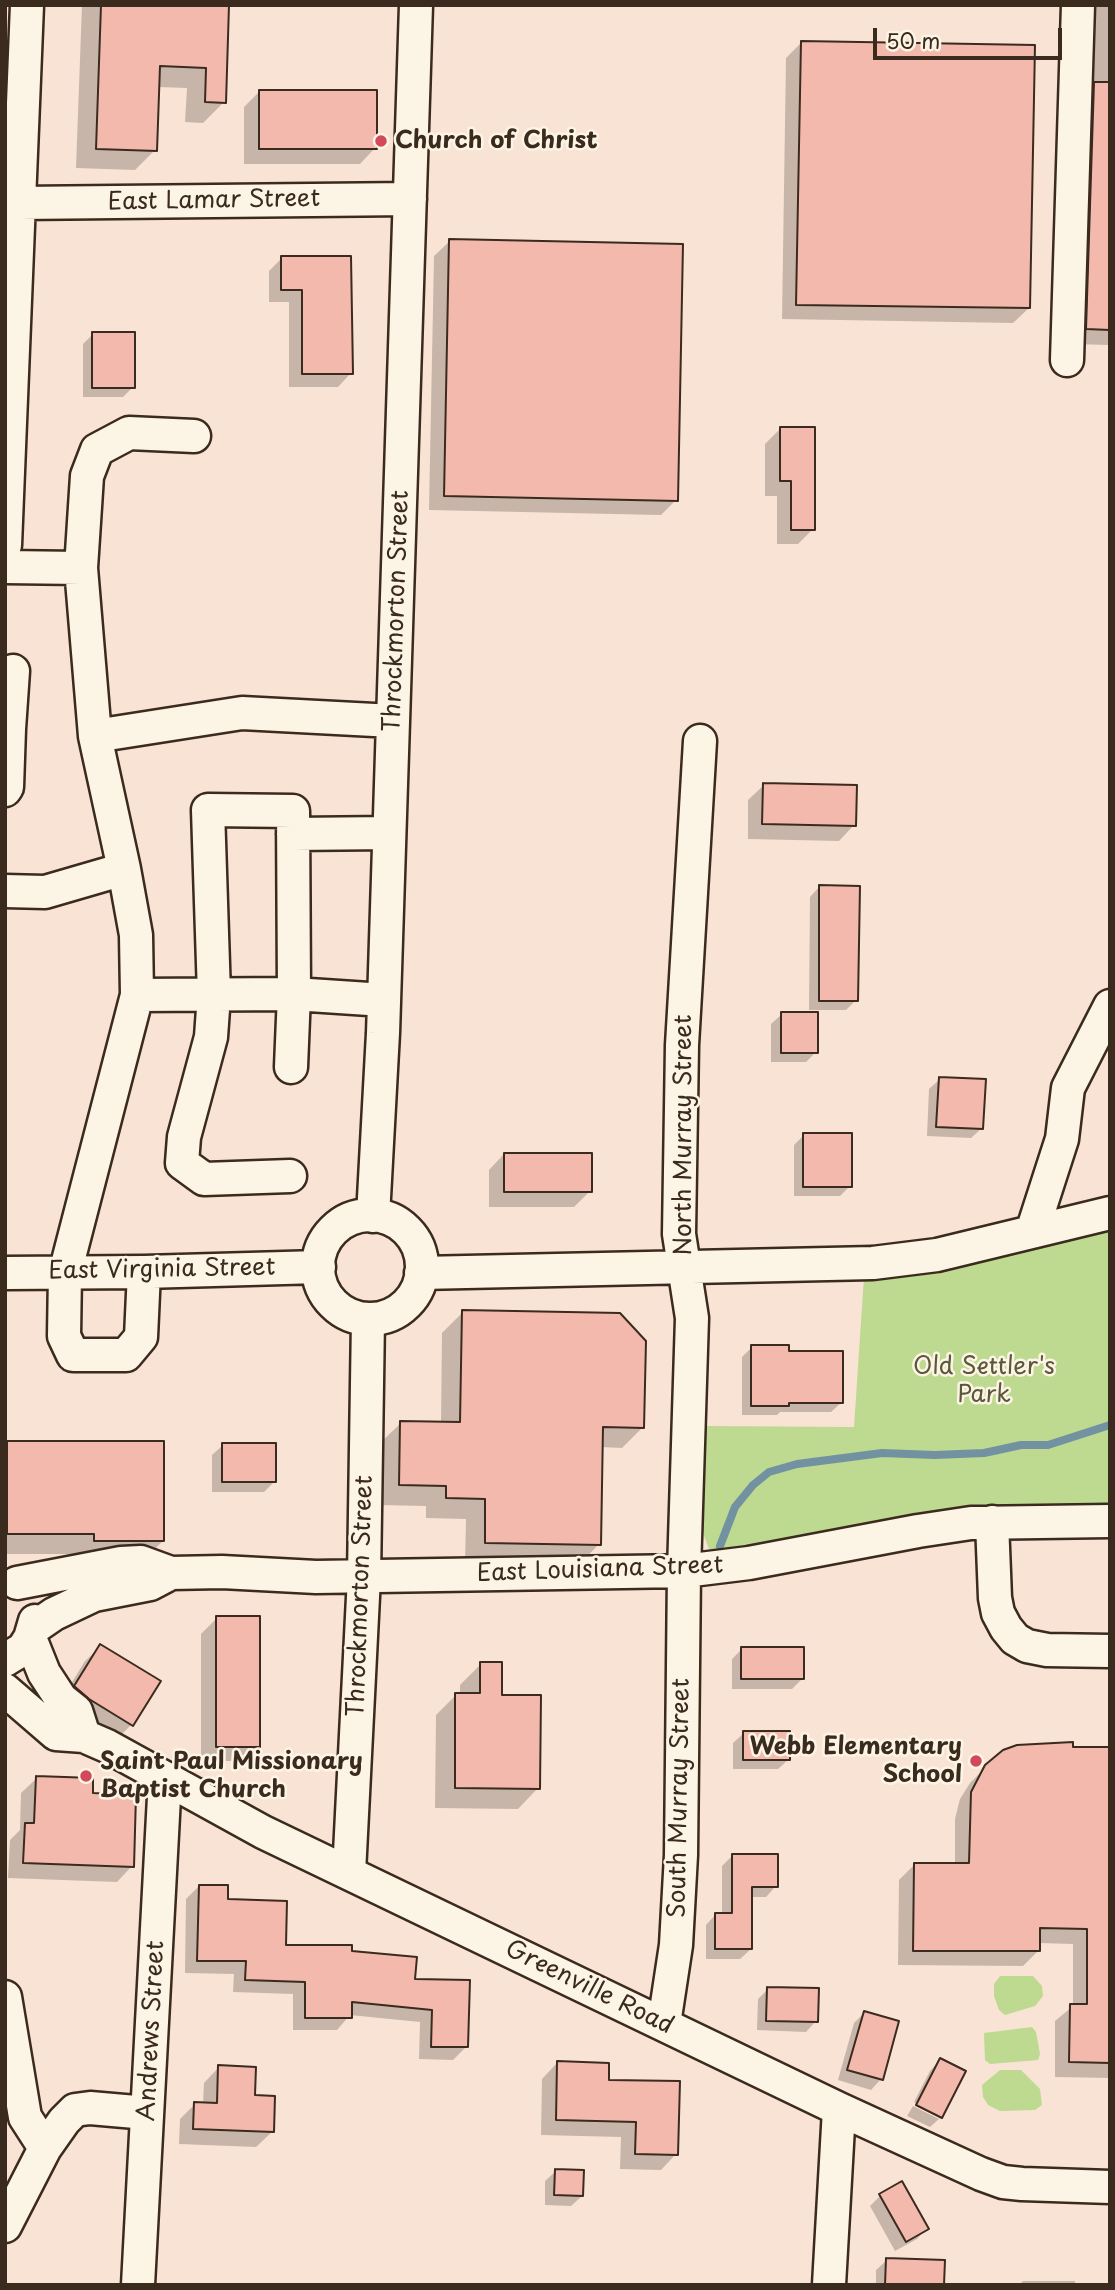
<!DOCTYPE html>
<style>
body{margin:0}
#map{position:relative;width:1115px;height:2290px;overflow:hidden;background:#f9e3d4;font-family:"Playpen Sans",sans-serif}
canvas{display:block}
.frame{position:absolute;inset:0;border:7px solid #3b2a1e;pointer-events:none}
.scale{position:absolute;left:873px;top:28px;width:189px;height:32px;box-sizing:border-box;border:4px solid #3b2a1e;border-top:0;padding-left:9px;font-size:21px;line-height:24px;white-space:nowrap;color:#3b2a1e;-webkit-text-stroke:5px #fcf5e5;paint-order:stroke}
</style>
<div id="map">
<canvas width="1115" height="2290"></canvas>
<div class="frame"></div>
<div class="scale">50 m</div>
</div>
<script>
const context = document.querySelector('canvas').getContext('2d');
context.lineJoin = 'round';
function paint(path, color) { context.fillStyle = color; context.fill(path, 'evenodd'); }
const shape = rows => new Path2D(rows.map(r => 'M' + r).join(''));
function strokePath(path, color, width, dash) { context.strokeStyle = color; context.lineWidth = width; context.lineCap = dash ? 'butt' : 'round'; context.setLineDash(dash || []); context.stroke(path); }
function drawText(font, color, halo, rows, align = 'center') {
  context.font = font + ' "Playpen Sans",sans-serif'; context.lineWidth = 5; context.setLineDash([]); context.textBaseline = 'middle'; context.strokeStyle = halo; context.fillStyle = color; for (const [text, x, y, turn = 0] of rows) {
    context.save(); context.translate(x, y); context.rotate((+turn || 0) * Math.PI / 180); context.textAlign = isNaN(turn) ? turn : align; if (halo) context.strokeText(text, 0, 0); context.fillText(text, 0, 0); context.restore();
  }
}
paint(shape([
 [1110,1228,1110,1504,960,1508,731,1549,717,1551,709,1549,703,1533,701,1519,706,1426,854,1427,864,1277],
 [1000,1976,1033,1976,1042,1986,1043,1996,1035,2006,1005,2015,999,2010,994,1996,994,1984],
 [1032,2027,1036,2032,1040,2054,1038,2060,990,2064,985,2060,984,2033],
 [1000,2070,1021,2070,1040,2089,1042,2105,1035,2110,1000,2111,988,2105,983,2097,982,2085]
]), '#bed990');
paint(shape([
 [82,5,228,5,224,102,203,123,185,122,187,88,158,87,155,150,135,170,76,168],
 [1079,5,1110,5,1110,345,1072,344],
 [801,43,1029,308,1013,323,782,319,786,58],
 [260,91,375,148,360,164,244,164,244,107],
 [450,241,676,500,661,515,429,510,434,256],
 [282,258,349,258,351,373,338,387,289,387,289,302,269,302,269,271],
 [93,334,133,387,123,397,83,397,83,344],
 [781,428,813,529,798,544,777,544,777,496,765,496,765,444],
 [764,785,854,825,839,841,748,839,748,800],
 [820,886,856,1000,846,1010,809,1010,810,897],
 [782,1014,816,1052,806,1062,771,1062,771,1024],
 [940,1079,982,1128,971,1138,927,1136,929,1089],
 [804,1135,850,1186,840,1196,794,1196,794,1145],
 [504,1154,590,1191,574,1207,489,1207,489,1170],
 [463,1312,643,1427,622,1448,601,1447,599,1544,579,1565,465,1563,466,1519,426,1518,426,1506,379,1505,380,1443,401,1423,441,1424,442,1333],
 [752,1347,787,1353,842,1402,831,1412,780,1412,777,1415,742,1415,742,1357],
 [5,1443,163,1443,163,1541,142,1561,74,1561,74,1554,5,1554],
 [223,1445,274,1482,264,1492,212,1492,212,1455],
 [217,1618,258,1746,243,1761,201,1761,201,1634],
 [101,1646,158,1682,131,1725,116,1740,60,1702,85,1661],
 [742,1649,802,1679,792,1689,732,1689,732,1659],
 [481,1664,500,1697,538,1788,518,1809,435,1808,436,1715,456,1695,460,1695,460,1685],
 [744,1733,789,1759,778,1769,733,1769,733,1743],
 [1072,1748,1110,1748,1110,2078,1055,2077,1055,2021,1073,2006,1073,1944,1039,1943,1039,1950,1023,1966,898,1965,899,1880,915,1864,955,1864,955,1819,960,1799,970,1783,994,1759],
 [37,1778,91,1795,132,1866,117,1882,8,1878,10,1840,20,1830,21,1793],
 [732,1856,776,1886,766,1897,751,1897,751,1949,740,1959,706,1959,706,1925,716,1914,722,1914,722,1866],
 [199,1886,226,1901,284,1946,350,1952,413,1981,466,2047,453,2060,419,2059,420,2022,350,2015,337,2030,293,2030,293,1994,233,1992,234,1974,185,1973,186,1899],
 [768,1989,816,2021,806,2032,757,2030,758,1999],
 [864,2013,881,2079,871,2090,838,2080,854,2023],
 [940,2060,941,2117,939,2118,939,2115,914,2102,930,2071],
 [557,2063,607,2082,676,2154,661,2170,620,2169,621,2137,541,2135,542,2079],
 [219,2067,253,2097,272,2132,256,2147,179,2144,180,2119,195,2104,203,2104,204,2083],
 [913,2106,939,2119,930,2127,907,2116],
 [556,2171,582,2196,571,2206,545,2205,545,2181],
 [880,2196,927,2228,917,2239,895,2251,870,2206],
 [887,2260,942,2285,876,2285,876,2270],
 [1023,2281,1075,2281,1075,2285,1019,2285]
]), '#0003');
strokePath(shape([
 [720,1546,735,1507,753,1485,769,1472,797,1464,882,1453,935,1455,984,1453,1021,1445,1048,1445,1110,1425]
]), '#7292a1', 8);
const building = shape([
 [101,5,229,5,226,103,205,102,206,68,160,66,157,151,96,149,101,5],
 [801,41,1035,45,1030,308,796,305,801,41],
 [1094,82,1110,82,1110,330,1086,329,1094,82],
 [259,90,377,90,377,149,259,149,259,90],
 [449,239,683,244,678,501,444,496,449,239],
 [281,256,351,256,353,374,302,374,302,290,281,290,281,256],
 [92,332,135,332,135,388,92,388,92,332],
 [780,427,815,427,815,530,791,530,791,481,780,481,780,427],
 [763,783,857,785,856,826,762,824,763,783],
 [819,885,860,886,858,1001,819,1001,819,885],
 [781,1012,818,1012,818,1053,781,1053,781,1012],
 [939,1077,986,1079,983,1129,936,1127,939,1077],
 [803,1133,852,1133,852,1187,803,1187,803,1133],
 [504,1153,592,1153,592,1192,504,1192,504,1153],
 [462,1310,620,1313,646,1341,644,1428,603,1427,601,1545,485,1543,485,1499,446,1498,446,1486,399,1485,400,1421,460,1422,462,1310],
 [751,1345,789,1345,789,1351,843,1351,843,1403,789,1403,789,1406,751,1406,751,1345],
 [7,1441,164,1441,164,1541,94,1541,94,1534,7,1534,7,1441],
 [222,1443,276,1443,276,1482,222,1482,222,1443],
 [216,1616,260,1616,260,1747,216,1747,216,1616],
 [100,1644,161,1681,133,1726,89,1699,74,1686,100,1644],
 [741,1647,804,1647,804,1679,741,1679,741,1647],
 [480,1662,502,1662,502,1695,541,1695,540,1789,455,1788,455,1693,480,1693,480,1662],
 [743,1731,790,1731,790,1760,743,1760,743,1731],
 [1073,1742,1073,1747,1110,1747,1110,2063,1069,2062,1070,2004,1087,2004,1087,1929,1040,1928,1040,1951,913,1951,914,1863,969,1863,971,1792,985,1765,1003,1750,1017,1745,1073,1742],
 [36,1776,93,1778,93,1793,136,1795,134,1867,23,1863,25,1823,34,1823,36,1776],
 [732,1854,778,1854,778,1887,752,1887,752,1949,715,1949,715,1913,732,1913,732,1854],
 [199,1885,228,1885,228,1899,287,1901,286,1945,352,1945,352,1951,417,1957,415,1979,470,1980,468,2047,431,2047,432,2010,352,2002,352,2018,305,2018,305,1982,245,1980,246,1961,197,1961,199,1885],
 [767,1987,819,1988,818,2022,766,2021,767,1987],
 [864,2011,899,2021,883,2080,847,2070,864,2011],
 [940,2058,966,2071,942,2118,916,2105,940,2058],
 [557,2061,609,2063,609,2080,680,2081,678,2155,635,2154,636,2122,556,2120,557,2061],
 [218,2065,256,2067,255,2095,275,2096,274,2132,193,2129,194,2102,217,2103,218,2065],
 [555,2169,584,2170,583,2196,554,2195,555,2169],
 [902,2181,929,2229,906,2242,879,2194,902,2181],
 [886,2258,945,2260,944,2285,885,2285,886,2258]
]);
paint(building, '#f3b9ad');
strokePath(building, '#3b2a1e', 2);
const minor = shape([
 [19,203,410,199],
 [1067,360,1078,5],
 [5,545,27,5],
 [5,567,81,568],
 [5,729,9,729,7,787,5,790],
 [9,729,13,671],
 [95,736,242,713,393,721],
 [293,834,389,833],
 [5,891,45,892,124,869],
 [137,995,294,994,384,1000],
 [290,1176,204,1179,182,1163,184,1137,211,1037,214,995,208,810,293,811,294,994,291,1067],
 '318 1267a52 52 0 1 1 104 0a52 52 0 1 1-104 0Z',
 [373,1216,383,1033,416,5],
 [1032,1232,1062,1139,1068,1088,1110,1006],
 [144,1272,141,1337,126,1355,73,1355,64,1336,65,1273,137,995,136,935,124,869,95,736,81,568,87,476,97,450,129,433,194,436],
 [5,1273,144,1272,319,1267],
 [421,1273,873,1263,937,1255,1110,1213],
 [992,1522,995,1598,998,1613,1006,1628,1015,1639,1027,1646,1047,1650,1110,1651],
 [17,1583,121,1563,141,1562,171,1573,222,1572,316,1577,684,1571,749,1563,918,1531,971,1523,1110,1521],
 [35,1627,54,1614,94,1595,150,1584,171,1573],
 [30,1638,44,1673,61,1699,76,1711,84,1736],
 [5,1660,23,1649,30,1638,35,1621],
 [5,1690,56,1734,84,1736,107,1746,263,1832,839,2109,981,2174,1003,2182,1022,2184,1110,2187],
 [349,1873,364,1577,368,1319],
 [5,1997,25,2117,45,2148],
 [664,2024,676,1945,681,1855,684,1571,692,1318,679,1234,682,1045,700,741],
 [5,2226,45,2148,64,2121,75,2110,90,2108,147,2113],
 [138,2285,165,1778],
 [829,2285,839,2109]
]);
strokePath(minor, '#3b2a1e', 37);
strokePath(minor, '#fcf5e5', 32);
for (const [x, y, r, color] of [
 [381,141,7,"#d1495b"],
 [976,1761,7,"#d1495b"],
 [86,1776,7,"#d1495b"]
]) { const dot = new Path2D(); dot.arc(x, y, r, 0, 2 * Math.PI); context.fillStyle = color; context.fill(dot); strokePath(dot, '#fcf5e5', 2.5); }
drawText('bold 24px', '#3b2a1e', '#fcf5e5', [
 ["Church of Christ",395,141],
 ["Webb Elementary",962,1747,"right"],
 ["School",962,1775,"right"],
 ["Saint Paul Missionary",100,1762],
 ["Baptist Church",100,1790]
], 'left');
drawText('24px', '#3b2a1e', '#fcf5e5', [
 ["East Lamar Street",214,201,-1],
 ["Throckmorton Street",397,611,-88],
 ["North Murray Street",684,1135,-90],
 ["East Virginia Street",162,1270,-1],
 ["East Louisiana Street",600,1570,-2],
 ["Throckmorton Street",361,1596,-88],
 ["South Murray Street",680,1798,-89],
 ["Greenville Road",589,1988,26],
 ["Andrews Street",152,2031,-87]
]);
drawText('24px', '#5c563a', '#fcf5e5', [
 ["Old Settler's",984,1367],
 ["Park",984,1395]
]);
</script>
